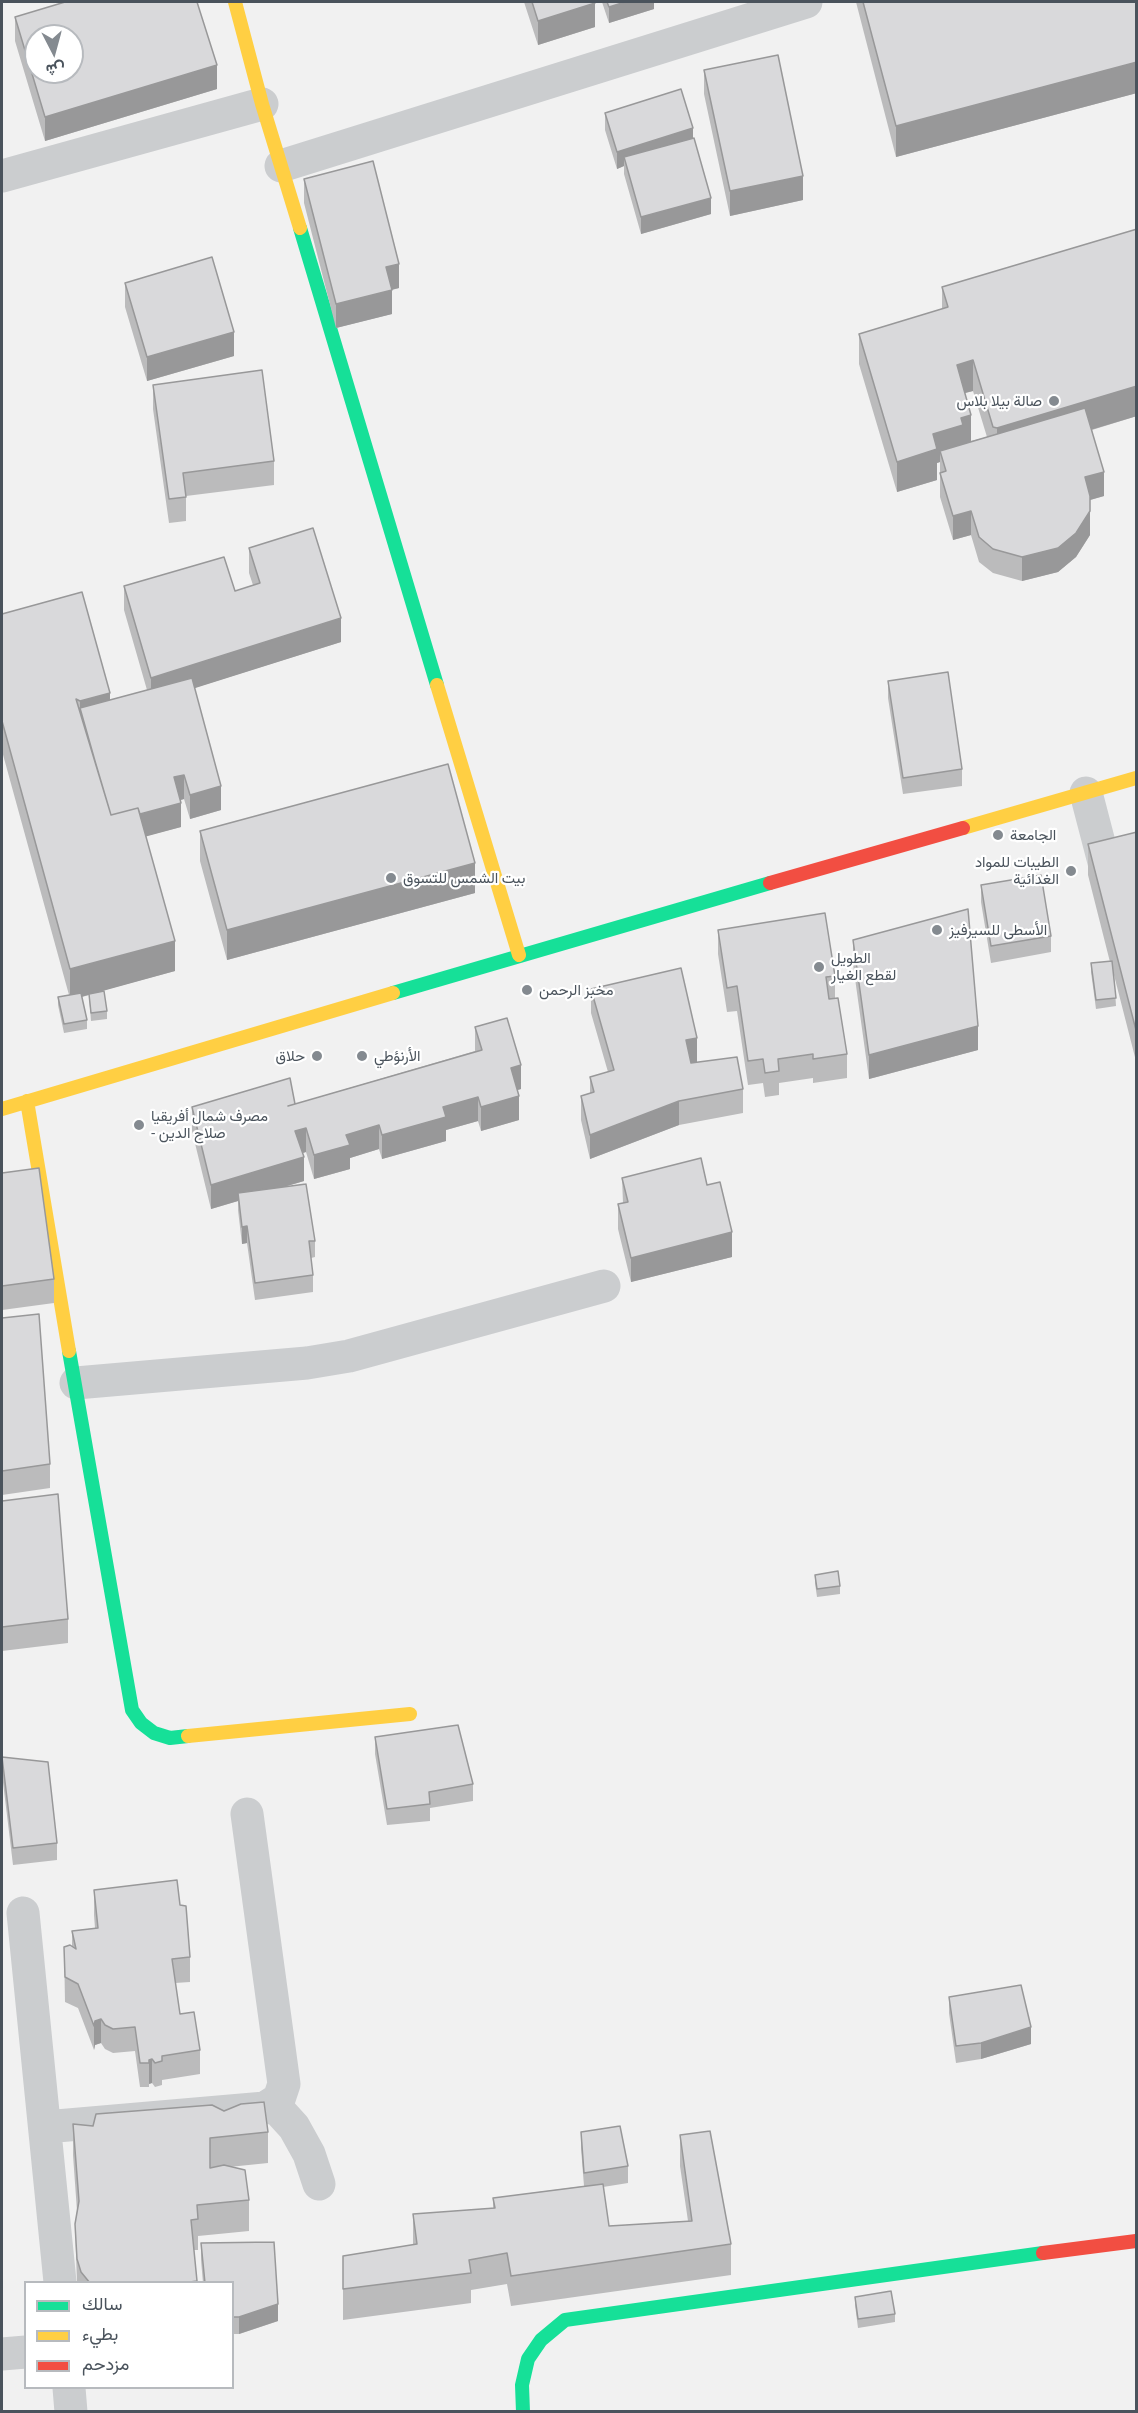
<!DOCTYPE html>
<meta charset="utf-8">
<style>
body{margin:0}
#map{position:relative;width:1138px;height:2413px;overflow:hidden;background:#f1f1f1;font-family:Ubuntu,Vazirmatn,sans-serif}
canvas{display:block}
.frame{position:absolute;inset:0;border:3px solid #4a535c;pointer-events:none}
.legend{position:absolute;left:24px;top:2281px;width:210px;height:108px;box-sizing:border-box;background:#fff;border:2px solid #b7babe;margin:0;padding:8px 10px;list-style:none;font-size:18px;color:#4a535c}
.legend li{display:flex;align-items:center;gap:12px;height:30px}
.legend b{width:30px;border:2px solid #b7babe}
.north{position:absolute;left:24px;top:24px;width:60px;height:60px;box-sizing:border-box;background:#fff;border:2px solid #b7babe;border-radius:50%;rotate:174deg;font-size:16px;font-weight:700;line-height:24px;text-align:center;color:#4a535c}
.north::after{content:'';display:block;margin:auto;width:21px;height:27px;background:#848a90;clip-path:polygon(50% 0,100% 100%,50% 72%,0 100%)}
</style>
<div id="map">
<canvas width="1138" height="2413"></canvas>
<div class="frame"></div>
<ul class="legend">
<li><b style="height:8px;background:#16e098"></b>سالك</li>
<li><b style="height:8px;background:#ffcf43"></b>بطيء</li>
<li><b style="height:8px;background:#f24e42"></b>مزدحم</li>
</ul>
<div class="north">ش</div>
</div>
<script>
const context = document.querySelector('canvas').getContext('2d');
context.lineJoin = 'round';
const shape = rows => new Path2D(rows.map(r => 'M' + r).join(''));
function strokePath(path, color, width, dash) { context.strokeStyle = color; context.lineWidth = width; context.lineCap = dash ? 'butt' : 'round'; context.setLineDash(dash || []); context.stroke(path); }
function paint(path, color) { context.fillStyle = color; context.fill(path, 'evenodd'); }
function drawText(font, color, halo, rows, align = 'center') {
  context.font = font + ' Ubuntu,Vazirmatn,sans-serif'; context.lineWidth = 4.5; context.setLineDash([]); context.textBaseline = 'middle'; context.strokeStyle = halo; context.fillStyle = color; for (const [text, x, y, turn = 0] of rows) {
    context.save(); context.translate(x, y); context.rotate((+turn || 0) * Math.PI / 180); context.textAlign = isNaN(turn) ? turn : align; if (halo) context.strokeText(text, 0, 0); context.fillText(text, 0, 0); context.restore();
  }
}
strokePath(shape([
 [281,166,806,2],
 [2,176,262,104],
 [1086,793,1110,885],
 [76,1383,307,1363,349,1356,604,1286],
 [23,1913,60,2282],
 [273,2104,294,2127,309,2154,319,2184],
 [45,2127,265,2108,279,2099,284,2084,247,1814],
 [2,2354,26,2352],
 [69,2388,71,2412]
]), '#cbcdcf', 33);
strokePath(shape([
 [300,228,437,685],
 [393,993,770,883],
 [69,1351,132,1710,141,1723,154,1733,170,1738,188,1736],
 [523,2412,522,2385,528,2359,541,2340,565,2320,1043,2253]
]), '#16e098', 14);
strokePath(shape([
 [235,2,262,104,300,228],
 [437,685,519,955],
 [963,828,1136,778],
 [27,1101,69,1351],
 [2,1109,393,993],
 [188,1736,410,1714]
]), '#ffcf43', 14);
strokePath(shape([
 [770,883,963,828],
 [1043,2253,1136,2241]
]), '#f24e42', 14);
paint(shape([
 [524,2,594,2,595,27,538,45],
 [602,2,654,2,654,9,609,23],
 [856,2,1137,2,1137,93,896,157],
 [15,17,217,89,45,141,15,41],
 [704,70,803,200,730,216,704,94],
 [605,113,693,138,711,214,641,234,624,174,624,166,617,169,605,130],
 [304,179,399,288,392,290,392,314,336,328,304,203],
 [1137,229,1137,416,1092,430,1104,496,1090,500,1090,535,1076,557,1058,572,1022,581,993,573,979,562,971,535,953,540,940,497,940,462,937,463,937,480,897,492,859,364,859,334,942,309,942,287],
 [973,391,987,437,971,441,965,393],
 [125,283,234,356,147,381,125,307],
 [153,385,274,461,274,485,186,496,186,521,169,523,153,409],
 [249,548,341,642,194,688,221,810,190,819,184,799,180,800,181,827,146,836,175,971,97,992,107,1011,107,1019,91,1021,89,995,82,997,87,1020,87,1029,64,1033,58,1005,58,997,69,995,2,751,2,614,110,700,147,690,124,610,124,586,235,591,253,585,249,573],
 [888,681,962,769,962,786,903,794,888,698],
 [200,831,475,893,227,960,200,861],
 [1137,832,1137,1065,1114,975,1116,1006,1096,1009,1091,972,1091,963,1110,962,1088,875,1088,844],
 [981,885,1051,936,1051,952,991,963,981,902],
 [718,930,835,976,835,998,847,1054,847,1078,813,1083,813,1078,779,1083,779,1095,765,1097,763,1083,748,1085,737,1011,727,1012,718,954],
 [853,940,978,1050,869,1079,853,964],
 [591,989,697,1062,743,1089,743,1113,679,1125,590,1159,581,1120,581,1096,590,1093,590,1077,608,1072,591,1013],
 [475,1027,521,1089,517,1090,519,1120,481,1131,478,1121,446,1130,446,1141,382,1159,379,1149,350,1158,350,1169,314,1179,306,1152,303,1153,304,1181,284,1187,315,1241,315,1257,311,1258,313,1275,313,1292,255,1300,247,1243,242,1244,238,1210,238,1201,211,1209,192,1131,192,1107,295,1104,475,1051],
 [2,1173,54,1279,54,1303,2,1310],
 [622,1178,707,1185,732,1257,631,1282,618,1229,618,1204,623,1203],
 [2,1318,50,1464,50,1488,2,1495],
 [2,1501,68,1619,68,1643,2,1651],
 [815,1575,840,1586,840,1594,817,1597,815,1583],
 [375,1737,473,1784,473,1801,430,1808,430,1821,387,1825,375,1754],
 [2,1757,57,1843,57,1860,13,1865,2,1774],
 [94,1890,180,1905,190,1957,190,1982,175,1983,180,2014,200,2050,200,2074,162,2080,162,2085,155,2087,152,2083,149,2084,149,2087,140,2087,135,2051,113,2053,105,2049,101,2043,95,2045,94,2050,78,2008,65,2002,64,1947,72,1946,72,1931,95,1928,94,1915],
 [949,1997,1031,2044,981,2059,956,2063,949,2013],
 [224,2111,268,2132,268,2163,229,2167,249,2200,249,2231,198,2236,198,2250,194,2250,197,2283,77,2283,75,2224,77,2211,73,2155,73,2124,93,2126],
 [581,2132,628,2166,628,2183,603,2187,609,2226,688,2221,680,2166,680,2135,731,2244,731,2275,511,2306,507,2284,471,2290,471,2303,343,2320,343,2256,413,2245,413,2214,493,2208,493,2198,584,2186,581,2148],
 [201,2243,278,2321,239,2334,232,2334,232,2283,203,2283,201,2260],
 [855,2297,895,2314,895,2322,858,2328,855,2305]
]), '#bbbbbc');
paint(shape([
 [625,2,654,2,654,9,609,23,609,7],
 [595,3,595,27,538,45,538,21],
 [1137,62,1137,93,896,157,896,126],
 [217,65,217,89,45,141,45,117],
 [693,128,693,144,624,157,624,166,617,169,617,152],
 [803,176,803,200,730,216,730,191],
 [711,198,711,214,641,234,641,217],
 [399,264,399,288,386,291,386,267],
 [392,290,392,314,336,328,336,304],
 [234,332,234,356,147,381,147,357],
 [973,360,973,391,957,395,957,365],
 [1137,386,1137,416,997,458,997,428],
 [971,415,971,445,940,451,940,462,937,463,937,480,897,492,897,462,933,434,961,418],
 [1104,472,1104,496,1090,500,1090,535,1076,557,1058,572,1022,581,1022,557,1085,477],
 [971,511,971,535,953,540,953,516],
 [341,618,341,642,151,702,151,678],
 [110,693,110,724,80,708,80,701],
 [184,775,184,799,174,802,174,777],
 [221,786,221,810,190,819,190,795],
 [181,803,181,827,111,846,111,822],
 [475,863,475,893,227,960,227,930],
 [175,941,175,971,70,1000,70,969],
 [978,1026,978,1050,869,1079,869,1055],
 [697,1038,697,1062,686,1064,686,1040],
 [521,1065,521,1089,511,1092,511,1068],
 [519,1096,519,1120,481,1131,481,1107],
 [478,1097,478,1121,446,1130,446,1141,382,1159,382,1135,443,1107],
 [679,1101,679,1125,590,1159,590,1135],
 [379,1125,379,1149,350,1158,350,1169,314,1179,314,1155,346,1135],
 [306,1128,306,1152,295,1155,295,1131],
 [304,1157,304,1181,239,1200,238,1193,238,1201,211,1209,211,1185],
 [247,1226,247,1243,242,1244,242,1227],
 [732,1232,732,1257,631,1282,631,1258],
 [101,2019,101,2043,95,2045,94,2050,94,2026,95,2021],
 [1031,2027,1031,2044,981,2059,981,2043],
 [152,2059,152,2083,149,2084,149,2060],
 [278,2304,278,2321,239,2334,239,2317]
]), '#989899');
const building = shape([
 [65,2,197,2,217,65,45,117,15,17,65,2],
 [36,36,72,36,72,72,36,72,36,36],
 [532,2,594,2,595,3,538,21,532,2],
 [607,2,625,2,609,7,607,2],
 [863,2,1137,2,1137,62,896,126,863,2],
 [778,55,803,176,730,191,704,70,778,55],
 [681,89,693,128,617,152,605,113,681,89],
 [694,138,711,198,641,217,624,157,694,138],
 [373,161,399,264,386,267,392,290,336,304,304,179,373,161],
 [1137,229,1137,386,997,428,993,427,973,360,957,365,971,415,961,418,963,425,933,434,937,449,897,462,859,334,948,307,942,287,1137,229],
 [212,257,234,332,147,357,125,283,212,257],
 [262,370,274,461,183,473,186,497,169,499,153,385,262,370],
 [1085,408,1104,472,1085,477,1090,496,1090,511,1076,533,1058,548,1022,557,993,549,979,537,971,511,953,516,940,473,946,471,940,451,1085,408],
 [313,528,341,618,151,678,124,586,224,557,235,591,260,583,249,548,313,528],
 [82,592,110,693,80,701,76,699,111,815,138,808,175,941,70,969,2,721,2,614,82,592],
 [948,672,962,769,903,778,888,681,948,672],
 [192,678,221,786,190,795,184,775,174,777,181,803,140,814,138,808,111,815,95,761,80,708,192,678],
 [448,764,475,863,227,930,200,831,448,764],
 [1137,832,1137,1034,1088,844,1137,832],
 [1041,875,1051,936,991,946,981,885,1041,875],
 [968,909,978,1026,869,1055,853,940,968,909],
 [825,913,835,976,826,977,829,999,838,998,847,1054,813,1059,813,1054,778,1059,779,1071,765,1073,763,1059,748,1061,737,986,727,988,718,930,825,913],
 [1112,961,1116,998,1096,1000,1091,963,1112,961],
 [681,968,697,1038,686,1040,691,1063,737,1057,743,1089,679,1101,590,1135,581,1096,594,1092,590,1077,614,1070,591,989,681,968],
 [104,991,107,1011,91,1013,89,994,104,991],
 [81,993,87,1020,64,1024,58,997,81,993],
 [507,1018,521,1065,511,1068,519,1096,481,1107,478,1097,443,1107,446,1117,382,1135,379,1125,346,1135,350,1145,314,1155,306,1128,295,1131,304,1157,211,1185,192,1107,290,1078,295,1104,288,1106,482,1050,475,1027,507,1018],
 [701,1158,707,1185,720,1182,732,1232,631,1258,618,1204,628,1202,622,1178,701,1158],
 [39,1168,54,1279,2,1286,2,1173,39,1168],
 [306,1184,315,1241,309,1241,313,1275,255,1283,247,1226,242,1227,238,1193,306,1184],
 [39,1314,50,1464,2,1471,2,1318,39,1314],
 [58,1494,68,1619,2,1627,2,1501,58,1494],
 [838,1571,840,1586,817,1589,815,1575,838,1571],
 [458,1725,473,1784,429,1792,430,1804,387,1809,375,1737,458,1725],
 [2,1757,48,1762,57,1843,13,1848,2,1757],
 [177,1880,180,1905,186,1906,190,1957,172,1959,180,2014,194,2012,200,2050,162,2056,162,2061,155,2063,152,2059,149,2060,149,2063,140,2063,135,2027,113,2029,105,2025,101,2019,95,2021,94,2026,78,1984,65,1977,64,1947,70,1945,76,1949,72,1931,98,1928,94,1890,177,1880],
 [1021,1985,1031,2027,981,2043,956,2046,949,1997,1021,1985],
 [264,2102,268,2132,210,2138,210,2168,224,2165,245,2170,249,2200,197,2205,198,2219,191,2220,197,2281,183,2283,90,2283,81,2272,77,2259,75,2224,79,2201,73,2124,93,2126,96,2114,212,2105,224,2111,241,2104,264,2102],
 [620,2126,628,2166,584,2173,581,2132,620,2126],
 [710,2131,731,2244,511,2276,507,2253,469,2260,471,2273,343,2289,343,2256,417,2244,413,2214,495,2208,493,2198,603,2184,609,2226,692,2221,680,2135,710,2131],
 [274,2242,278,2304,239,2317,232,2317,232,2283,205,2283,201,2243,274,2242],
 [891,2291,895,2314,858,2319,855,2297,891,2291]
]);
paint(building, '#d9d9db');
strokePath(building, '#989899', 1.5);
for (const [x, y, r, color] of [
 [1054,401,6,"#848a90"],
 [998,835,6,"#848a90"],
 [1071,871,6,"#848a90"],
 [391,878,6,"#848a90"],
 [937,930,6,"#848a90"],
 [819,967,6,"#848a90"],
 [527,990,6,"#848a90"],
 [317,1056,6,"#848a90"],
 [362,1056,6,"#848a90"],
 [139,1125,6,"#848a90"]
]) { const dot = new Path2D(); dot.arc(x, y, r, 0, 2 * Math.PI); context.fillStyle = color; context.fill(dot); strokePath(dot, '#fff', 2); }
drawText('15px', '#4a535c', '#fff', [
 ["صالة بيلا بلاس",1042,401,"right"],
 ["الجامعة",1010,835],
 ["الطيبات للمواد",1059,862,"right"],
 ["الغدائية",1059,879,"right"],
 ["بيت الشمس للتسوق",403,878],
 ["الأسطى للسيرفيز",949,930],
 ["الطويل",831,958],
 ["لقطع الغيار",831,975],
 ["مخبز الرحمن",539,990],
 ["حلاق",305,1056,"right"],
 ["الأرنؤطي",374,1056],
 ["مصرف شمال أفريقيا",151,1116],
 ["- صلاح الدين",151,1133]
], 'left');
</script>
